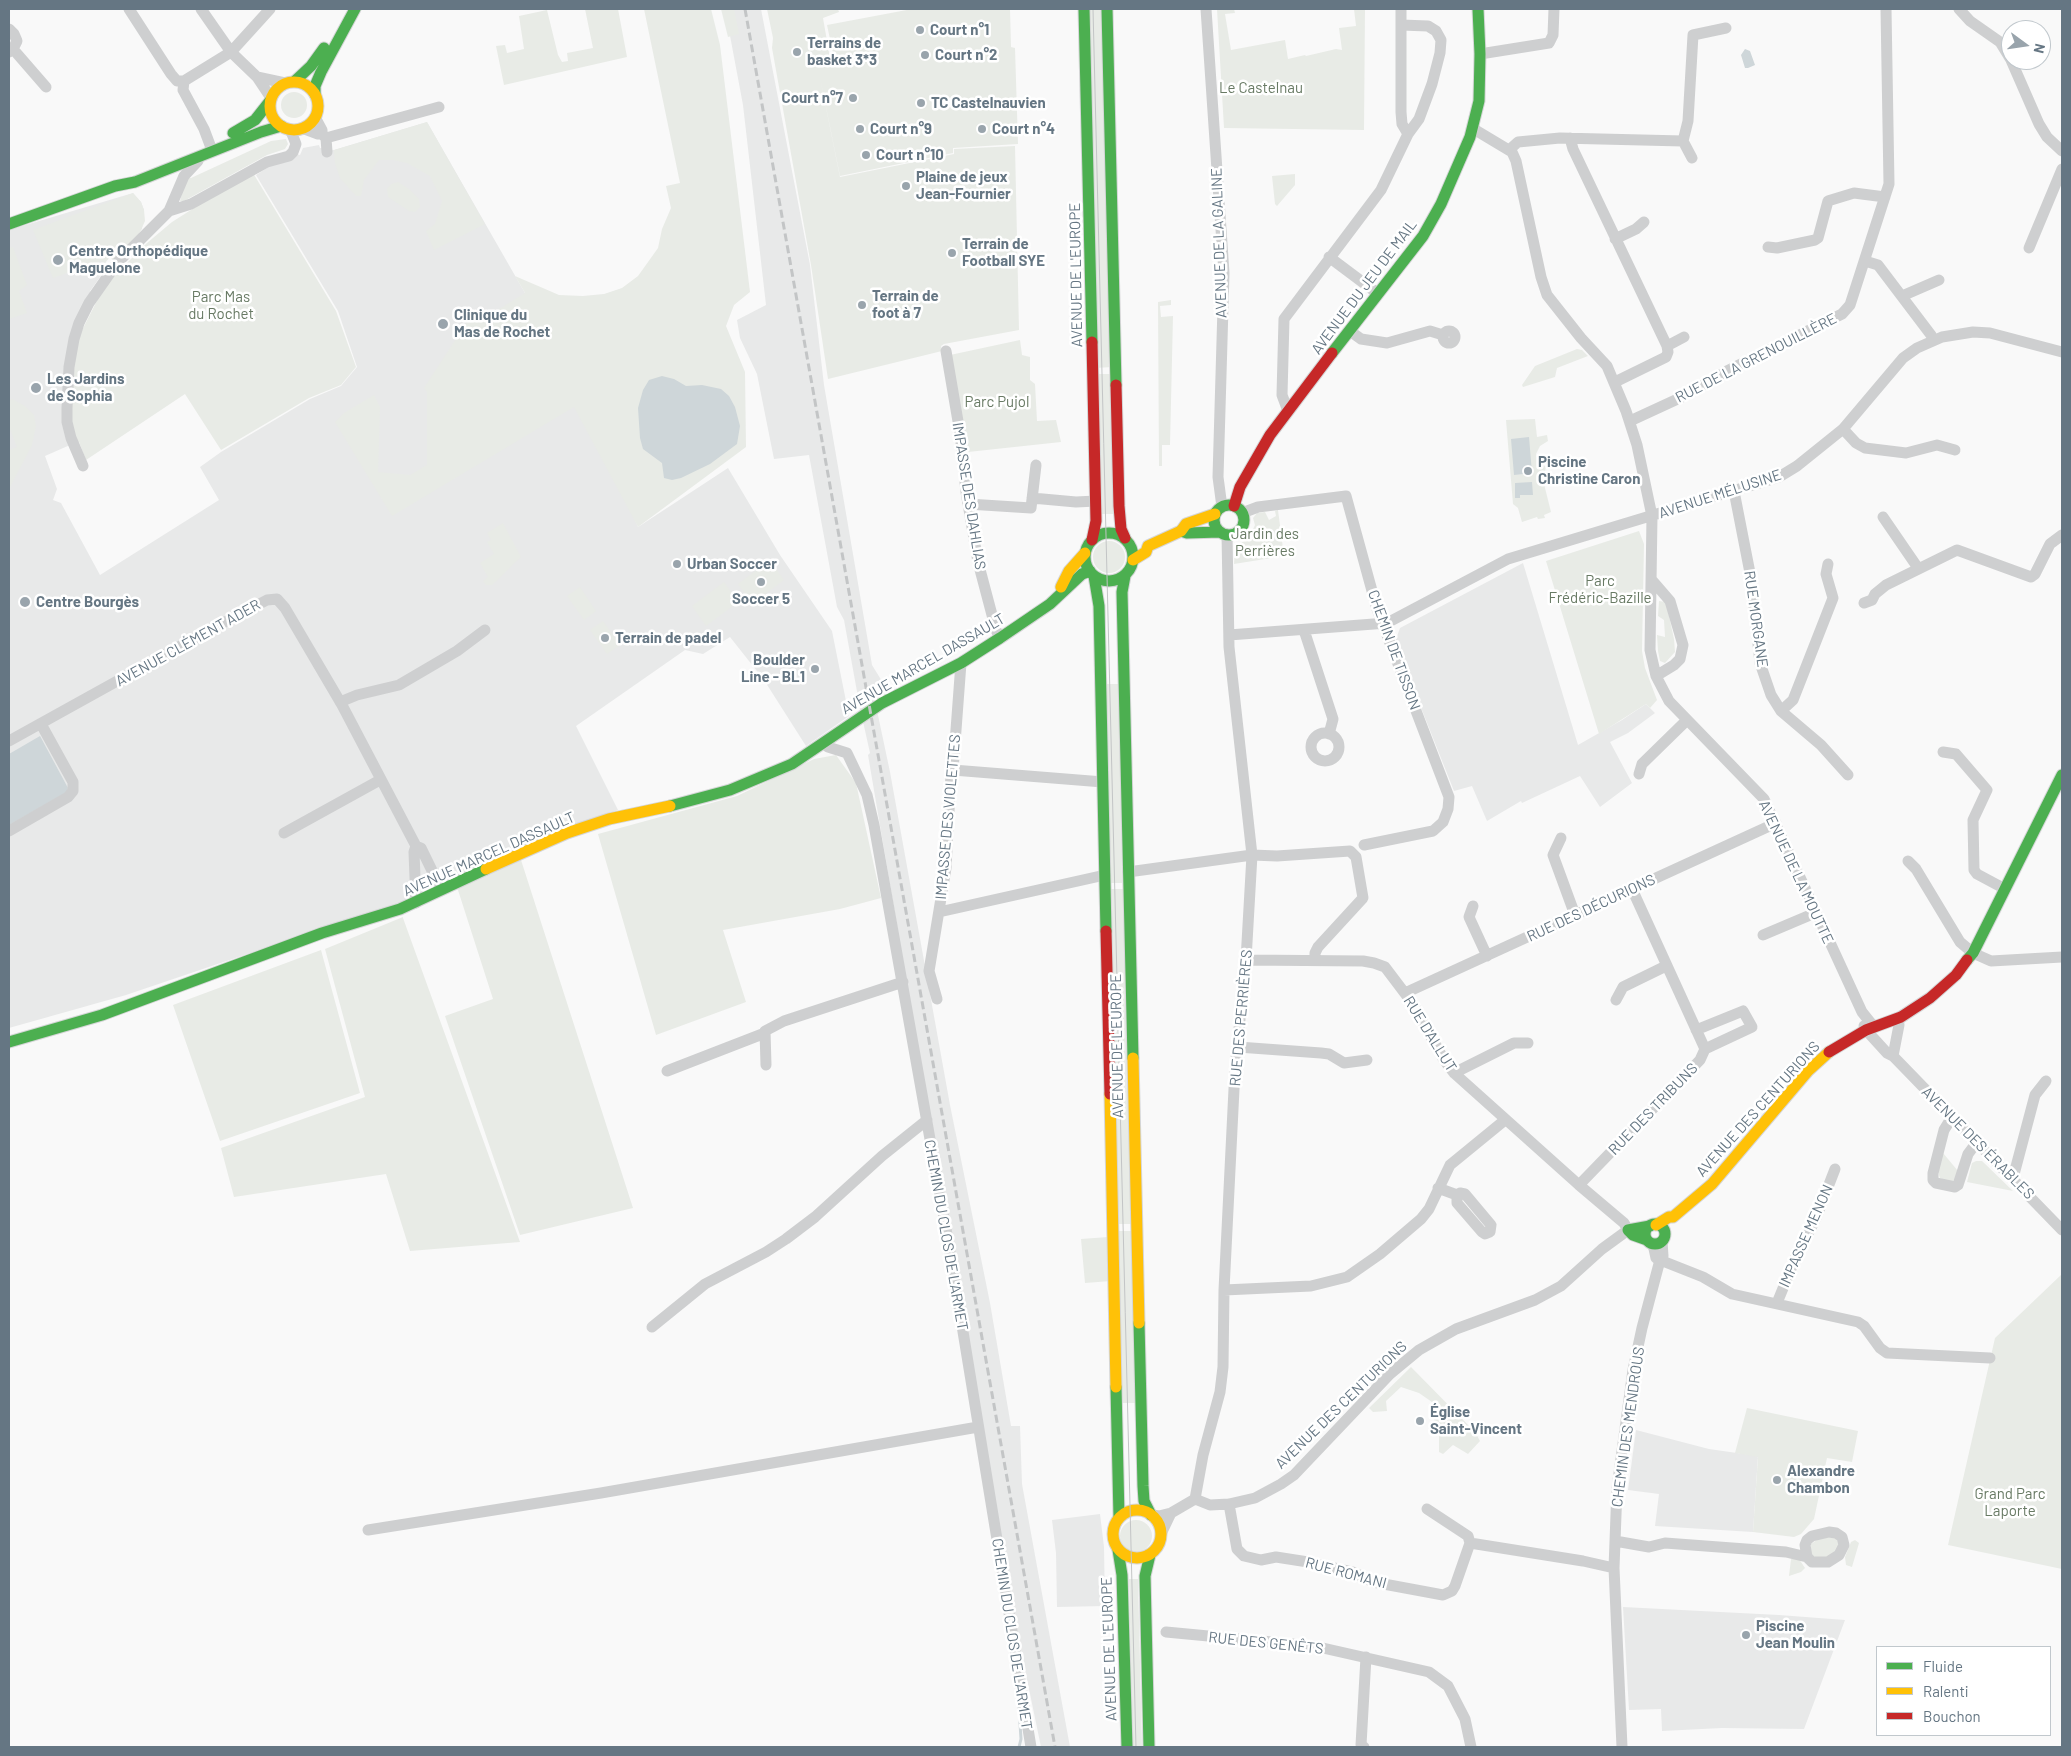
<!DOCTYPE html>
<meta charset="utf-8">
<style>
body{margin:0}
#map{position:relative;width:2071px;height:1756px;overflow:hidden;background:#f9f9f9;font-family:Barlow,sans-serif}
canvas{display:block}
.frame{position:absolute;inset:0;border:10px solid #657683;pointer-events:none}
.legend{position:absolute;left:1876px;top:1646px;width:175px;height:90px;box-sizing:border-box;background:#fff;border:1px solid #c1c8cd;margin:0;padding:6px 9px;list-style:none;font-size:15px;color:#657683}
.legend li{display:flex;align-items:center;gap:10px;height:25px}
.legend b{width:25px;border:1px solid #c1c8cd}
.north{position:absolute;left:2001px;top:20px;width:50px;height:50px;box-sizing:border-box;background:#fff;border:1px solid #c1c8cd;border-radius:50%;rotate:104deg;font-size:14px;font-weight:700;line-height:20px;text-align:center;color:#657683}
.north::after{content:'';display:block;margin:auto;width:18px;height:22px;background:#99a4ac;clip-path:polygon(50% 0,100% 100%,50% 72%,0 100%)}
</style>
<div id="map">
<canvas width="2071" height="1756"></canvas>
<div class="frame"></div>
<ul class="legend">
<li><b style="height:6px;background:#4caf50"></b>Fluide</li>
<li><b style="height:6px;background:#ffc107"></b>Ralenti</li>
<li><b style="height:6px;background:#c62828"></b>Bouchon</li>
</ul>
<div class="north">N</div>
</div>
<script>
const context = document.querySelector('canvas').getContext('2d');
context.lineJoin = 'round';
function paint(path, color) { context.fillStyle = color; context.fill(path, 'evenodd'); }
const shape = rows => new Path2D(rows.map(r => 'M' + r).join(''));
function strokePath(path, color, width, dash) { context.strokeStyle = color; context.lineWidth = width; context.lineCap = dash ? 'butt' : 'round'; context.setLineDash(dash || []); context.stroke(path); }
function drawText(font, color, halo, rows, align = 'center') {
  context.font = font + ' Barlow,sans-serif'; context.lineWidth = 5; context.setLineDash([]); context.textBaseline = 'middle'; context.strokeStyle = halo; context.fillStyle = color; for (const [text, x, y, turn = 0] of rows) {
    context.save(); context.translate(x, y); context.rotate((+turn || 0) * Math.PI / 180); context.textAlign = isNaN(turn) ? turn : align; if (halo) context.strokeText(text, 0, 0); context.fillText(text, 0, 0); context.restore();
  }
}
paint(shape([
 [725,9,761,9,810,265,824,385,872,665,888,691,875,701,890,772,950,1105,990,1303,1011,1426,1020,1426,1022,1484,1070,1747,1041,1747,1017,1631,868,755,870,753,860,708,844,620,837,607,809,455,774,459,757,374,740,338,737,320,766,305,743,105],
 [427,122,588,403,638,527,728,468,780,555,832,631,849,716,806,746,764,680,730,637,703,654,685,650,576,726,618,810,404,901,126,995,9,1028,9,230,133,193,141,202,144,210,142,229,113,260,110,257,105,262,108,266,90,291,92,296,76,330,70,445,45,456,57,489,53,500,61,503,100,575,219,500,200,467,221,452,310,399,341,386,357,367,338,311,256,175,270,166,297,154,300,155,303,148,319,145,320,148,334,150],
 [1523,563,1578,745,1622,720,1646,704,1655,713,1628,733,1610,742,1632,783,1600,807,1580,776,1522,803,1521,801,1487,821,1472,786,1454,791,1395,642,1400,628],
 [1636,1430,1709,1449,1758,1456,1753,1532,1655,1526,1659,1494,1628,1490],
 [1100,1514,1104,1547,1105,1606,1057,1607,1056,1553,1052,1520],
 [1623,1607,1779,1615,1845,1620,1804,1729,1722,1728,1662,1731,1661,1709,1629,1710]
]), '#e8e9e9');
paint(shape([
 [585,9,618,9,627,57,504,85,496,46,505,45,507,53,524,49,519,16,547,10,558,55,562,62,568,61,567,53,593,48],
 [644,9,711,9,720,45,750,292,734,305,726,326,745,372,746,447,638,527,574,407,392,516,335,422,344,413,374,395,380,407,378,472,410,475,427,465,427,392,424,388,467,322,483,319,525,293,515,276,559,295,583,296,604,294,622,288,638,276,658,248,662,229,671,208,666,186,680,183],
 [721,9,734,9,739,34,728,37],
 [767,9,838,9,839,12,823,18,830,58,817,62,834,58,827,25,912,9,1010,9,1011,47,1015,48,1018,144,953,148,953,153,840,176,817,63,840,177,954,154,954,149,1015,146,1019,330,944,344,941,346,942,351,828,379,811,265,772,48,773,38],
 [1087,9,1103,9,1112,367,1096,368],
 [1217,9,1234,9,1235,13,1225,14,1231,50,1285,40,1288,59,1305,55,1306,56,1336,49,1342,50,1339,28,1356,26,1354,9,1365,9,1364,130,1224,128],
 '281 105a13 13 0 1 1 26 0a13 13 0 1 1-26 0Z',
 [427,122,485,224,434,250,426,231,435,224,442,201,430,176,407,163,393,160,379,160,364,180,361,196,356,196,340,178,335,163,334,150],
 [286,139,288,144,285,149,267,155,184,201,180,201,186,177,191,178,271,141],
 [253,173,336,311,356,367,341,385,309,398,221,450,185,394,86,460,79,442,75,442,69,403,78,338,105,285,147,243,172,222,227,187],
 [1295,174,1295,185,1277,206,1275,204,1272,176],
 [398,182,409,189,419,199,420,207,415,212,409,211,388,197,387,189,391,184],
 [133,193,141,202,144,210,145,221,139,234,113,260,110,257,105,263,101,261,53,278,33,230],
 [13,247,27,285,19,291,27,313,9,319,9,248],
 [1171,300,1171,305,1160,306,1161,317,1173,316,1170,445,1162,445,1162,466,1159,466,1158,302],
 [1020,340,1022,355,1030,357,1030,380,1035,384,1037,421,1056,420,1061,442,968,452,950,355],
 [1577,349,1582,350,1588,356,1557,368,1555,377,1523,387,1522,385,1535,366],
 [1096,374,1113,374,1116,514,1099,514],
 [12,399,25,406,34,415,36,426,32,445,9,489,9,450,17,447,10,429,9,429,9,401],
 [1535,419,1537,437,1547,435,1548,441,1540,446,1536,454,1538,461,1546,467,1544,475,1546,481,1544,484,1551,512,1544,515,1545,518,1538,519,1537,517,1522,522,1518,508,1513,504,1506,420],
 [1278,510,1284,556,1234,564,1235,548,1250,536,1255,525,1253,518,1257,513,1265,512,1269,520,1276,516,1275,511],
 [503,523,521,557,492,585,486,585,483,581,488,577,480,563,494,554,487,542,491,540,487,533],
 [1639,531,1644,544,1642,651,1645,668,1657,700,1650,708,1646,704,1599,734,1546,561],
 '1093 557a16 16 0 1 1 32 0a16 16 0 1 1-32 0Z',
 [770,560,784,580,752,604,738,584],
 [724,582,738,602,706,626,692,606],
 [580,587,596,611,584,620,567,596],
 [1659,601,1666,602,1674,639,1675,652,1665,663,1660,661,1658,651,1657,635,1665,637,1664,620,1658,616],
 [603,621,620,645,607,654,590,630],
 [1104,684,1120,684,1122,883,1108,883],
 [836,755,856,783,881,898,840,909,723,930,746,1002,656,1035,598,834,737,796,814,759],
 [521,860,633,1208,520,1235,445,1016,493,999,457,887],
 [1108,889,1125,889,1133,1224,1116,1224],
 [403,917,403,918,520,1242,410,1251,386,1174,234,1197,221,1148,365,1097,325,949],
 [321,950,360,1093,220,1141,173,1005],
 [1943,1153,1958,1171,1956,1180,1949,1182,1940,1178,1938,1172],
 [1976,1161,1982,1161,2013,1191,1967,1182,1972,1163],
 [1117,1231,1133,1231,1137,1403,1120,1403],
 [1108,1237,1111,1281,1085,1283,1081,1239],
 [2062,1274,2062,1569,1948,1545,1995,1338],
 [1411,1367,1475,1432,1480,1441,1468,1454,1453,1445,1443,1454,1439,1452,1439,1435,1432,1435,1434,1418,1442,1409,1419,1393,1401,1387,1386,1401,1387,1411,1373,1412,1369,1408],
 [1747,1408,1858,1431,1852,1462,1827,1458,1814,1519,1801,1534,1794,1537,1753,1532,1758,1457,1735,1453],
 '1120 1536a16 16 0 1 1 32 0a16 16 0 1 1-32 0Z',
 [1834,1537,1841,1543,1834,1556,1817,1559,1810,1553,1811,1544,1814,1542,1819,1538],
 [1855,1540,1859,1543,1852,1567,1846,1565,1845,1557,1851,1542],
 [1791,1559,1799,1559,1805,1568,1801,1572,1789,1576],
 [1129,1579,1138,1579,1142,1747,1133,1747]
]), '#e8ebe6');
paint(shape([
 [1745,49,1750,51,1755,65,1748,68,1745,68,1741,55],
 [662,376,674,379,686,386,702,385,721,389,729,396,735,407,740,426,737,444,710,464,681,478,672,480,664,478,662,463,643,449,640,438,638,408,643,390,649,380],
 [1529,437,1532,473,1514,475,1511,439],
 [1532,482,1533,495,1520,495,1520,498,1515,498,1515,483],
 [40,736,68,788,67,792,9,825,9,754]
]), '#ced6d9');
strokePath(shape([
 [1019,1708,1021,1739,1019,1747]
]), '#ced6d9', 3);
const fast = shape([
 [1084,9,1092,342],
 [1107,9,1116,385],
 [295,81,311,66,324,48],
 [315,94,315,86,321,72,355,9],
 [233,133,255,120,270,101],
 [9,224,115,186,135,182,261,132,281,126],
 [1332,353,1423,236,1441,204,1470,137,1479,101,1480,54,1478,9],
 '1214 520a15 15 0 1 1 30 0a15 15 0 1 1-30 0Z',
 [1181,531,1187,533,1220,532],
 '1085 557a24 24 0 1 1 48 0a24 24 0 1 1-48 0Z',
 [1094,576,1099,606,1106,931],
 [1125,576,1122,592,1133,1058],
 [670,806,730,790,792,764,882,703,961,663,1000,638,1050,604,1082,574,1090,571],
 [1967,960,1973,953,2062,775],
 [9,1042,102,1015,322,933,400,909,486,869],
 '1645 1234a10 10 0 1 1 20 0a10 10 0 1 1-20 0Z',
 [1647,1240,1633,1235,1628,1230,1650,1226],
 [1139,1323,1143,1486,1144,1501,1151,1515],
 [1116,1387,1119,1517],
 [1118,1550,1122,1575,1127,1747],
 [1149,1747,1145,1576,1150,1555]
]);
const slow = shape([
 '270 106a24 24 0 1 1 48 0a24 24 0 1 1-48 0Z',
 [1133,560,1146,552,1148,546,1181,531,1186,524,1215,514],
 [1061,587,1069,571,1085,553],
 [486,869,567,833,609,819,670,806],
 [1133,1058,1139,1323],
 [1110,1094,1116,1387],
 [1656,1225,1669,1217,1673,1217,1712,1184,1808,1071,1829,1052],
 '1113 1534a24 24 0 1 1 48 0a24 24 0 1 1-48 0Z'
]);
const jam = shape([
 [1092,342,1096,521,1092,540],
 [1116,385,1119,506,1121,529,1125,538],
 [1234,506,1240,487,1270,435,1332,353],
 [1106,931,1110,1094],
 [1829,1052,1866,1030,1901,1017,1930,998,1956,975,1967,960]
]);
strokePath(fast, '#d5d6d7', 13);
strokePath(slow, '#d5d6d7', 13);
strokePath(jam, '#d5d6d7', 13);
strokePath(shape([
 [129,9,171,74,177,81,184,81,231,52,270,9],
 [201,9,231,52,257,77,271,98],
 [1206,9,1224,273,1218,477,1222,507],
 [1959,9,1970,21,2000,42,2011,60],
 [1401,25,1428,26,1436,31,1441,40,1440,53,1432,84,1419,119,1408,134],
 [9,29,14,34,17,41,13,49,9,52],
 [13,49,46,87],
 [1480,54,1549,43,1553,35,1554,9],
 [2011,60,2039,124,2047,137,2062,151],
 [257,77,285,83],
 [184,81,183,90,204,129,210,145],
 [315,117,322,130,322,134,326,138,327,152],
 [302,128,318,134,322,134],
 [1472,130,1477,131,1512,152,1516,161,1541,277,1547,295,1581,338,1607,366,1626,411,1637,445,1652,516,1650,650,1656,676,1669,701,1764,799,1862,1012,1874,1027],
 [326,138,439,107],
 [1570,138,1573,149,1667,346],
 [1683,141,1688,121,1693,35,1726,28],
 [1509,150,1518,142,1560,138,1683,141,1692,158],
 [169,211,191,204,267,162,289,156,293,152,296,144,290,129],
 [1615,239,1636,229,1644,222],
 [1768,247,1777,248,1815,240,1818,238,1828,201,1831,200,1854,193,1885,197],
 [2029,248,2062,169],
 [1329,257,1377,293],
 [1865,261,1878,265,1931,335,1933,340],
 [1902,296,1939,280],
 '1443 337a6 6 0 1 1 12 0a6 6 0 1 1-12 0Z',
 [1350,331,1361,339,1387,343,1430,331,1443,335],
 [946,351,960,433,966,492,978,562,996,630,1000,638],
 [1615,382,1666,357,1668,352,1667,346,1684,337],
 [1288,411,1282,395,1284,319,1381,190,1408,134,1402,124,1401,112,1401,9],
 [1630,421,1682,397,1727,371,1842,314,1850,305,1889,184,1886,9],
 [1843,429,1856,443,1865,448,1906,453,1937,445,1955,450],
 [83,466,71,438,67,422,67,408,69,367,74,339,79,323,89,303,117,263,169,211,184,176,198,161],
 [1734,491,1751,578,1760,663,1771,695,1781,711,1821,745,1848,775],
 [1032,498,1076,502,1096,501],
 [968,504,1031,508,1036,465],
 [1242,513,1258,507,1346,496,1377,609,1449,797,1448,809,1443,822,1433,831,1364,845],
 [1883,517,1918,568],
 [1651,579,1670,601,1683,645,1680,659,1674,665,1656,676],
 [1864,603,1872,600,1875,594,1886,585,1957,550,2031,577,2035,574,2050,544,2062,535],
 [1304,630,1333,719,1329,734],
 [1229,635,1387,623,1508,559,1779,477,1797,466,1843,429,1903,358,1917,348,1942,337,1973,332,1990,333,2062,352],
 [340,702,357,695,399,685,457,651,485,630],
 [1781,711,1793,700,1833,598,1826,574,1828,564],
 '1311 747a14 14 0 1 1 28 0a14 14 0 1 1-28 0Z',
 [9,741,202,634,267,600,277,599,285,608,342,705,416,846],
 [824,743,828,747,847,753,867,795,874,825,948,1240,1031,1747],
 [1943,752,1956,754,1987,790,1973,820,1974,870,1977,874,2005,889],
 [953,770,1103,782],
 [1639,774,1642,764,1687,720],
 [9,831,68,797,73,791,73,782,41,724],
 [284,833,380,780],
 [1561,838,1553,855,1575,915],
 [416,846,414,852,416,903],
 [416,846,421,848,441,889],
 [1908,861,1916,869,1960,942,1973,953,1991,961,2062,957],
 [1128,872,1252,855,1277,856,1350,851,1356,857,1363,898,1318,947,1315,953,1315,960],
 [1473,906,1469,917,1487,956],
 [939,912,1105,875],
 [1763,935,1815,913],
 [1405,993,1776,823],
 [937,999,929,971,946,868,951,774,953,770,961,663],
 [1616,1000,1623,987,1666,966],
 [1864,1026,1866,1030,1887,1053,1893,1056,2062,1230],
 [1696,1030,1743,1011,1752,1027,1705,1049],
 [1238,1047,1321,1053,1329,1054,1344,1063,1367,1060],
 [1893,1056,1899,1025,1898,1019],
 [766,1065,765,1031,784,1021,903,982],
 [667,1071,765,1033],
 [1454,1073,1514,1043,1528,1043],
 [1952,1117,1944,1130,1933,1173,1933,1180,1936,1183,1955,1187,1958,1185,1968,1154,1977,1142],
 [2013,1178,2035,1095,2046,1081],
 [1579,1185,1700,1060,1705,1049,1632,889],
 [1438,1188,1457,1195,1457,1203,1482,1232,1485,1234,1490,1232,1491,1225,1465,1194,1460,1193,1457,1195],
 [1653,1244,1656,1258,1660,1260],
 [1660,1260,1703,1277,1732,1294,1858,1322,1864,1326,1880,1348,1887,1353,1990,1358],
 [1224,1290,1311,1286,1347,1277,1380,1254,1421,1219,1429,1209,1450,1165,1505,1120],
 [1777,1303,1795,1259,1816,1218,1835,1169],
 [652,1327,705,1284,766,1252,786,1239,815,1217,882,1156,927,1120],
 [1195,1499,1210,1505,1229,1504,1255,1498,1281,1484,1294,1475,1390,1374,1419,1350,1456,1329,1535,1300,1561,1286,1602,1249,1628,1230,1624,1223,1579,1185,1454,1073,1444,1060,1413,1004,1385,967,1374,963,1363,961,1246,960],
 [1195,1499,1203,1455,1220,1392,1223,1367,1224,1290,1235,1069,1246,960,1252,855,1229,647,1227,534],
 [1229,1504,1237,1549,1244,1556,1261,1560,1276,1557,1308,1562,1353,1572,1373,1582,1443,1595,1452,1591,1455,1586,1470,1543,1583,1561,1614,1568],
 [1427,1509,1468,1536,1470,1543],
 [1152,1515,1159,1516,1171,1513,1195,1499],
 [368,1530,601,1493,978,1427],
 [1161,1534,1171,1513],
 [1615,1541,1649,1547,1665,1543,1786,1552,1807,1557,1812,1562,1828,1562,1839,1555,1844,1545,1842,1537,1836,1533,1829,1532,1812,1536,1807,1540,1805,1545,1807,1557],
 [1166,1632,1314,1646,1429,1672,1448,1686,1465,1719,1471,1747],
 [1364,1747,1361,1745,1366,1657],
 [1622,1747,1614,1568,1617,1488,1633,1370,1642,1328,1660,1260,1663,1256,1662,1241]
]), '#cecfd0', 11);
strokePath(fast, '#4caf50', 11);
strokePath(slow, '#ffc107', 11);
strokePath(jam, '#c62828', 11);
strokePath(shape([
 [1093,9,1136,1747]
]), '#c3c5c6', 1);
strokePath(shape([
 [745,9,1055,1747]
]), '#c3c5c6', 3, [8, 4]);
for (const [x, y, r, color] of [
 [920,30,5,"#99a4ac"],
 [797,52,5,"#99a4ac"],
 [925,55,5,"#99a4ac"],
 [853,98,5,"#99a4ac"],
 [921,103,5,"#99a4ac"],
 [860,129,5,"#99a4ac"],
 [982,129,5,"#99a4ac"],
 [866,155,5,"#99a4ac"],
 [906,186,5,"#99a4ac"],
 [952,253,5,"#99a4ac"],
 [58,260,6,"#99a4ac"],
 [862,305,5,"#99a4ac"],
 [443,324,6,"#99a4ac"],
 [36,388,6,"#99a4ac"],
 [1528,471,5,"#99a4ac"],
 [677,564,5,"#99a4ac"],
 [761,582,5,"#99a4ac"],
 [25,602,6,"#99a4ac"],
 [605,638,5,"#99a4ac"],
 [815,669,5,"#99a4ac"],
 [1420,1421,5,"#99a4ac"],
 [1777,1480,5,"#99a4ac"],
 [1746,1635,5,"#99a4ac"]
]) { const dot = new Path2D(); dot.arc(x, y, r, 0, 2 * Math.PI); context.fillStyle = color; context.fill(dot); strokePath(dot, '#fff', 2); }
drawText('bold 15px', '#657683', '#fff', [
 ["Court n°1",930,30],
 ["Terrains de",807,43],
 ["basket 3*3",807,60],
 ["Court n°2",935,55],
 ["Court n°7",843,98,"right"],
 ["TC Castelnauvien",931,103],
 ["Court n°9",870,129],
 ["Court n°4",992,129],
 ["Court n°10",876,155],
 ["Plaine de jeux",916,177],
 ["Jean-Fournier",916,194],
 ["Terrain de",962,244],
 ["Football SYE",962,261],
 ["Centre Orthopédique",69,251],
 ["Maguelone",69,268],
 ["Terrain de",872,296],
 ["foot à 7",872,313],
 ["Clinique du",454,315],
 ["Mas de Rochet",454,332],
 ["Les Jardins",47,379],
 ["de Sophia",47,396],
 ["Piscine",1538,462],
 ["Christine Caron",1538,479],
 ["Urban Soccer",687,564],
 ["Soccer 5",761,599,"center"],
 ["Centre Bourgès",36,602],
 ["Terrain de padel",615,638],
 ["Boulder",805,660,"right"],
 ["Line - BL1",805,677,"right"],
 ["Église",1430,1412],
 ["Saint-Vincent",1430,1429],
 ["Alexandre",1787,1471],
 ["Chambon",1787,1488],
 ["Piscine",1756,1626],
 ["Jean Moulin",1756,1643]
], 'left');
drawText('15px', '#687a64', '#fff', [
 ["Le Castelnau",1261,88],
 ["Parc Mas",221,297],
 ["du Rochet",221,314],
 ["Parc Pujol",997,402],
 ["Jardin des",1265,534],
 ["Perrières",1265,551],
 ["Parc",1600,581],
 ["Frédéric-Bazille",1600,598],
 ["Grand Parc",2010,1494],
 ["Laporte",2010,1511]
]);
drawText('15px', '#657683', '#fff', [
 ["AVENUE DE LA GALINE",1219,243,-92],
 ["AVENUE DE L'EUROPE",1076,275,-91],
 ["AVENUE DU JEU DE MAIL",1364,287,-53],
 ["RUE DE LA GRENOUILLÈRE",1756,358,-27],
 ["AVENUE MÉLUSINE",1720,494,-18],
 ["IMPASSE DES DAHLIAS",969,496,81],
 ["RUE MORGANE",1756,619,82],
 ["AVENUE CLÉMENT ADER",188,643,-29],
 ["CHEMIN DE TISSON",1394,650,70],
 ["AVENUE MARCEL DASSAULT",923,664,-30],
 ["IMPASSE DES VIOLETTES",948,817,-85],
 ["AVENUE MARCEL DASSAULT",489,854,-24],
 ["AVENUE DE LA MOUTTE",1796,872,65],
 ["RUE DES DÉCURIONS",1591,908,-25],
 ["RUE DES PERRIÈRES",1241,1018,-85],
 ["RUE D'ALLUT",1430,1034,58],
 ["AVENUE DE L'EUROPE",1117,1046,-91],
 ["RUE DES TRIBUNS",1653,1109,-46],
 ["AVENUE DES CENTURIONS",1758,1109,-48],
 ["AVENUE DES ÉRABLES",1978,1143,45],
 ["CHEMIN DU CLOS DE L'ARMET",946,1235,80],
 ["IMPASSE MENON",1806,1236,-66],
 ["AVENUE DES CENTURIONS",1341,1405,-44],
 ["CHEMIN DES MENDROUS",1628,1427,-82],
 ["RUE ROMANI",1346,1573,15],
 ["CHEMIN DU CLOS DE L'ARMET",1012,1634,81],
 ["RUE DES GENÊTS",1266,1643,6],
 ["AVENUE DE L'EUROPE",1109,1649,-92]
]);
</script>
